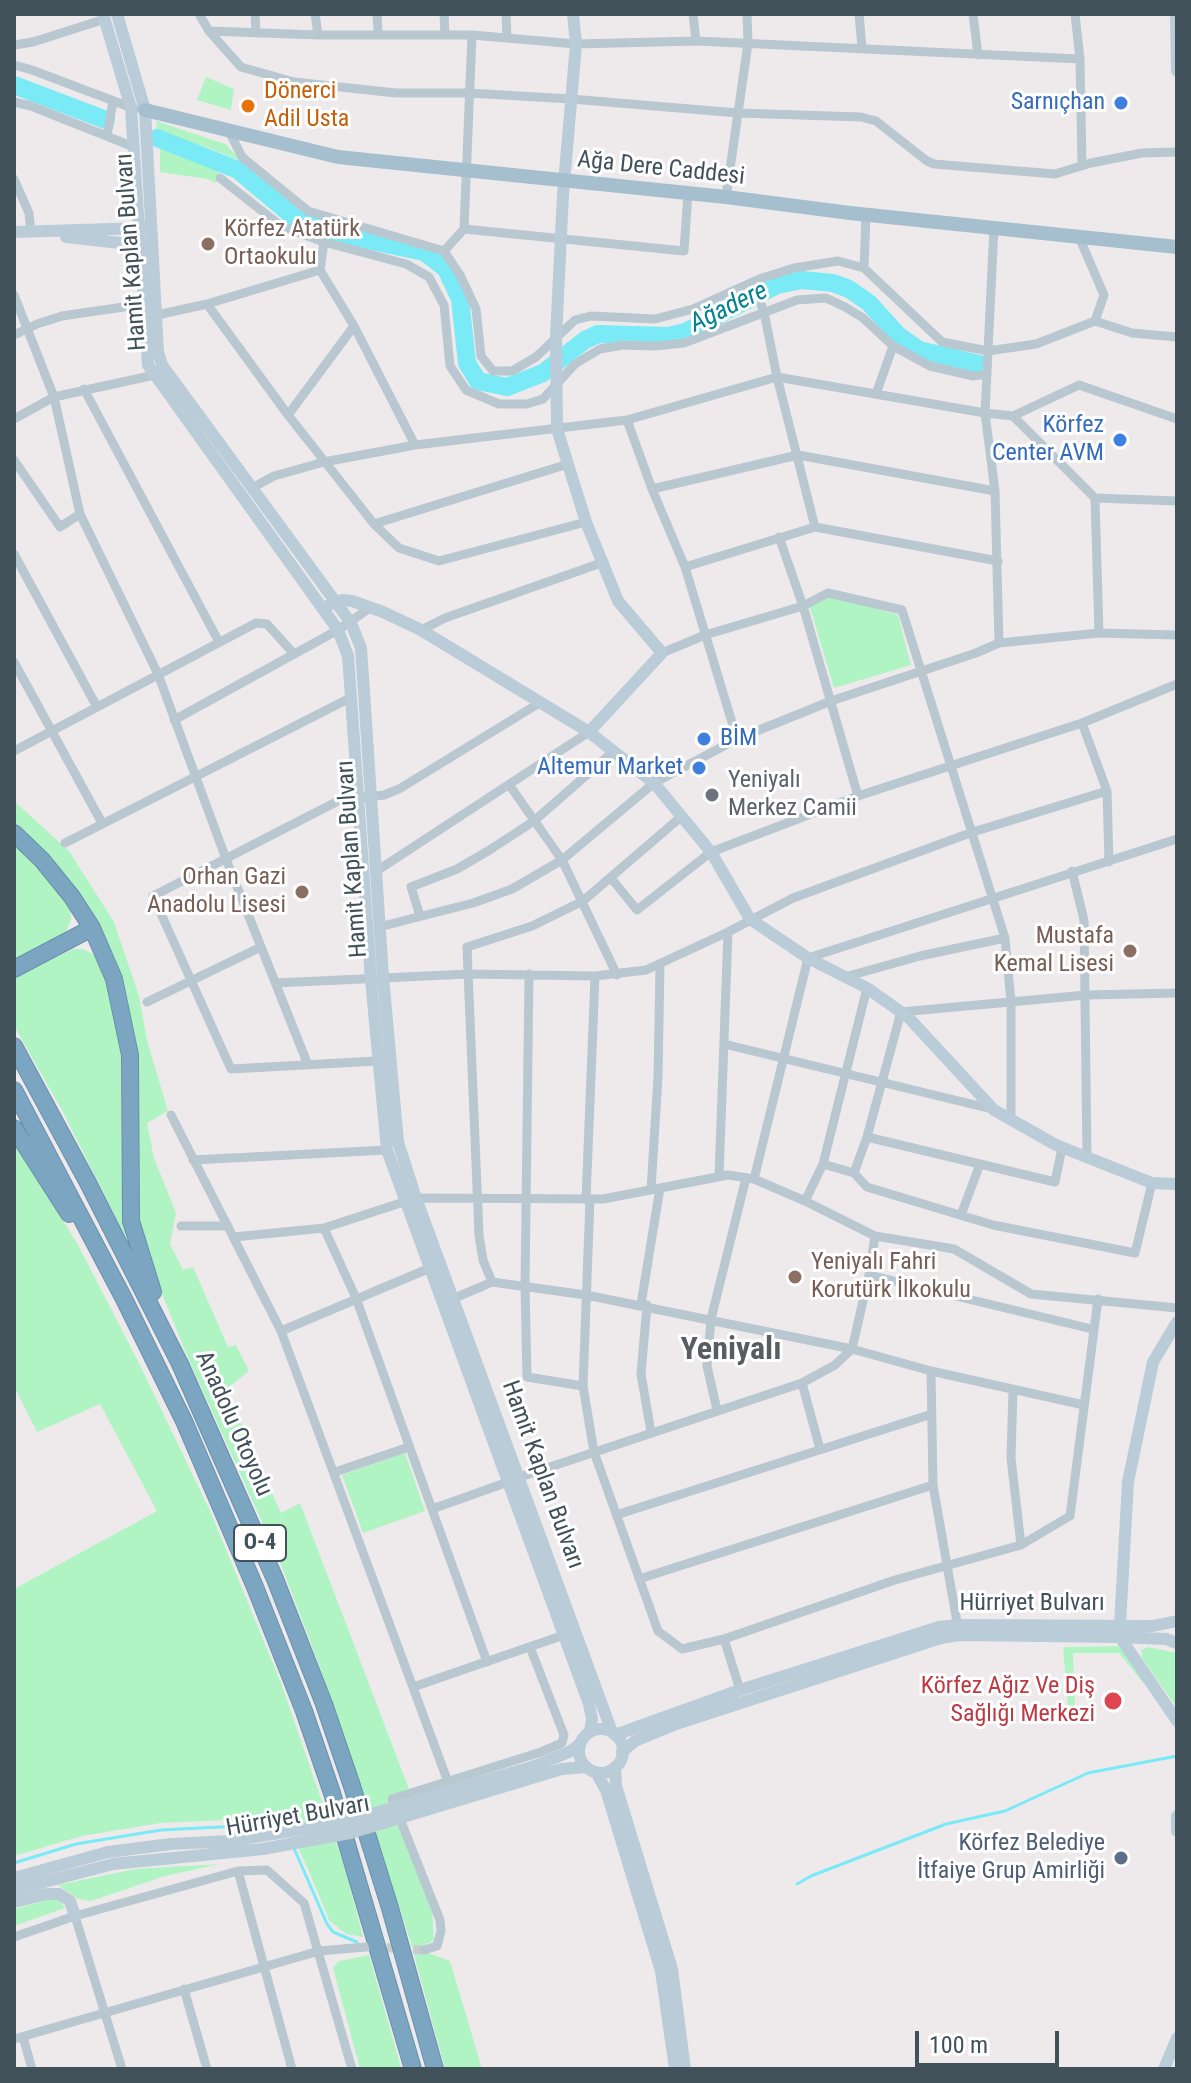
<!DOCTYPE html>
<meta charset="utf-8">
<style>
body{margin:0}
#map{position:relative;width:1191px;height:2083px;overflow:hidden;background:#eeeaeb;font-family:"Roboto Condensed",sans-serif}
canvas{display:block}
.frame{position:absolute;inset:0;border:16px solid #41515a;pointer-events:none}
.scale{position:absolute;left:915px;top:2031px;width:144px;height:36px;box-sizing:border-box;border:4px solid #41515a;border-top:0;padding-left:10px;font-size:24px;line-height:28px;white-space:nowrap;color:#41515a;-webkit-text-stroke:6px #fff;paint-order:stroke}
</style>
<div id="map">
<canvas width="1191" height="2083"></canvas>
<div class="frame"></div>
<div class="scale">100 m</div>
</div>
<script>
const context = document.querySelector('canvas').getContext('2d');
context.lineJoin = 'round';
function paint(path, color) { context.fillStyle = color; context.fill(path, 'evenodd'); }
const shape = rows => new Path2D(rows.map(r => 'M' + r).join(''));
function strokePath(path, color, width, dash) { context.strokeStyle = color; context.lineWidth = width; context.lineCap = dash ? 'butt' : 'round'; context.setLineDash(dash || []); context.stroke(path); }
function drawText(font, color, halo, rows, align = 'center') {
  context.font = font + ' "Roboto Condensed",sans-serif'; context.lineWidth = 6; context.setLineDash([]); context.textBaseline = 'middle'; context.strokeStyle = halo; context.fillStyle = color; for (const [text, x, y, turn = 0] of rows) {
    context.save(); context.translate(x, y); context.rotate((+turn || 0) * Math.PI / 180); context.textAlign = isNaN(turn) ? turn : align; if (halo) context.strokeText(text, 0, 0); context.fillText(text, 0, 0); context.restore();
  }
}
paint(shape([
 [206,77,234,89,231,110,197,100],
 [156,121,225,144,243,162,206,147,157,133],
 [160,145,219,170,216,183,207,179,160,172],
 [837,597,898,615,911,665,834,688,808,601],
 [14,801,69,851,114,922,139,996,147,1040,168,1111,147,1123,154,1158,176,1213,170,1244,183,1270,193,1267,228,1347,236,1345,249,1371,226,1389,281,1513,300,1503,409,1789,387,1797,432,1909,434,1940,425,1945,423,1951,450,1961,482,2069,445,2069,410,1940,321,1670,280,1562,188,1358,147,1257,140,1228,117,972,14,827],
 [14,841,49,876,70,908,71,919,67,930,58,938,14,961],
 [73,949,84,949,94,955,101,964,112,991,122,1036,125,1140,122,1212,126,1238,63,1112,14,1026,14,978],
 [14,1140,78,1245,140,1365,211,1513,281,1683,345,1868,363,1937,346,1934,329,1920,308,1869,287,1825,272,1818,161,1823,82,1836,14,1856,14,1589,157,1511,100,1404,37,1432,14,1386],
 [405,1453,425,1511,363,1533,342,1475],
 [1121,1646,1147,1682,1143,1683,1119,1653,1073,1653,1075,1707,1068,1708,1063,1647],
 [1148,1647,1177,1653,1177,1708,1142,1658,1141,1650],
 [220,1864,165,1876,91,1901,78,1899,58,1885,135,1869],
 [52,1899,59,1899,65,1908,14,1926,14,1909],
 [369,1955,400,2064,401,2069,360,2069,333,1968,339,1961]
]), '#b1f4c4');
strokePath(shape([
 [293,1846,327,1924,333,1932,357,1942],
 [14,1863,76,1844,161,1830,259,1825,271,1826,277,1829],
 [797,1884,811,1876,946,1824,1005,1811,1088,1773,1177,1756]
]), '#79eaf6', 3);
strokePath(shape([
 [14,85,106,120],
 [157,138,238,170,300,222,348,236,424,252,446,269,460,299,467,363,478,381,507,387,543,373,585,340,598,334,668,336,685,332,777,285,802,280,833,283,849,289,869,303,898,335,919,350,979,364]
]), '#79eaf6', 18);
strokePath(shape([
 [373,1947,424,1950]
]), '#cbcbce', 9, [9, 4.5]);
const highway = shape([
 [14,833,42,860,72,897,92,928,114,979,130,1055,131,1221,153,1292],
 [14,969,92,928],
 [14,1046,87,1181,180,1364,275,1579,324,1704,352,1786,390,1908,435,2069],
 [14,1090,124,1299,184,1421,255,1587,304,1711,332,1793,413,2069],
 [14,1128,69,1214]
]);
strokePath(highway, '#6790ad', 18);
strokePath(shape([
 [199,14,209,31,241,67,294,82,396,93,469,93,571,99,738,113,861,117,876,121,927,161,934,164,1055,174,1091,163,1142,153,1177,152],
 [255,14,256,33],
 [315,14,318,35],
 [377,14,378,33],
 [444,14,445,35],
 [506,14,507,38],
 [693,14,696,41],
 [859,14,862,48],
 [973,14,978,55],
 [209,31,318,35,472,35,576,44,696,41,1080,59,1075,14],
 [14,45,33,42,105,19],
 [1080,59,1082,165],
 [14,65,32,70,135,109],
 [14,102,31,106,134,147],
 [228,129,242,157,308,211,444,251,460,275,476,309,481,356,493,371,512,371,536,357,575,320,591,316,655,319,693,309,759,279,794,268,838,261,864,268,942,342,988,351,1036,344,1095,321,1104,295,1079,237],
 [107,136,113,101],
 [220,178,281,226,324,242,406,264,429,277,444,305,450,366,466,390,499,404,527,404,543,399,575,364,600,349,623,345,655,346,684,343,797,300,826,298,845,307,863,318,893,346,930,366,973,376,987,374],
 [14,179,29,213,31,232],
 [726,197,748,43,747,14],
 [994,227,985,413,995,491,999,643],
 [464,229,684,251,688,193],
 [444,251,464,229,472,35],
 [864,268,866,215],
 [320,270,354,326,415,445],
 [752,282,764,312,777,377,815,527],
 [14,295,54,397,80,514,158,674,226,859,308,1065],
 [207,304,288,415,374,524,399,548,439,561,586,522],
 [157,315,207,304,320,270,324,242],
 [1095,321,1132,333,1177,337],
 [14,335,37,324,62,316,144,304],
 [84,389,219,642],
 [876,394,893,346],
 [288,415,354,326],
 [1013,416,1079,385,1177,419],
 [14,419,54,397,159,374],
 [627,420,652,489,685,567,737,739],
 [14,460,60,527,80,514],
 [252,488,274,476,324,462,415,445,627,420,777,377,985,413,1013,416,1095,498,1177,501],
 [652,489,798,455,995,491],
 [1095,498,1099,633],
 [374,524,568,464],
 [779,537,803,606,858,796],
 [14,554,97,707],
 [685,567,815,527,998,561],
 [421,630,445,618,604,562],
 [662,653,705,635,803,606,828,593,902,610,1005,938,1011,1002,1011,1119],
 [14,662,102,823],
 [174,720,338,630,371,607],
 [1082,723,1107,791,1109,862],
 [14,751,256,623,267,624,294,654],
 [510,786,562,860,617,975],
 [65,843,352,697],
 [1072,871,1084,920,1087,1157],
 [375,872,589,732],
 [611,878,637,910,711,852,858,796,1082,723,1177,684],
 [420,916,411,887,457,869,488,851,534,821,614,751],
 [379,927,473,903,512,889,562,860,654,783,737,739,831,701,976,653,999,643,1099,633,1177,635],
 [529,974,525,1286,527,1377,583,1386],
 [845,977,920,956,1005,938],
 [276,983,468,974,595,976,646,970,728,932,793,898,973,832,1107,791],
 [147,1002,261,947],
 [724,1044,992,1109],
 [377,1061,231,1069,153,896,340,800,384,795,399,789,541,702],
 [171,1115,281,1331,448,1782],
 [867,1137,1055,1182,1062,1148],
 [193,1160,387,1150],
 [823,1164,854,1173,867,1187,993,1225,1135,1253,1152,1183],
 [854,1173,867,1137,901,1012,1086,995,1177,993],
 [719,1176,728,932],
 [754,1179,808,958,1177,839],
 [651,1190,658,1077,660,964],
 [590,1199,583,1386,594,1452,658,1631,682,1649,724,1639,895,1580,1021,1545,1070,1516,1098,1299],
 [586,1200,595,976],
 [805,1201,823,1164,867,988],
 [961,1215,980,1164],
 [181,1226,228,1226],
 [324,1228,356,1298,487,1662],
 [234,1237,324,1228,416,1198,603,1199,728,1175,754,1179,805,1201,875,1236,954,1249,1031,1294,1177,1308],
 [869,1275,1092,1329],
 [492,1282,483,1260,479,1235,467,947,532,926,583,901,682,816],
 [450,1300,492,1282,586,1295,852,1349,931,1371,933,1485,958,1628],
 [641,1304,660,1188],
 [647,1305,641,1374,651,1432],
 [281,1331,430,1268],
 [931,1371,1084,1405],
 [802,1383,820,1449],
 [1013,1390,1011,1458,1021,1545],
 [717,1410,707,1366,711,1319,746,1178],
 [335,1472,409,1447],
 [520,1477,802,1383,835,1365,852,1349,869,1275,875,1236],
 [432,1509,508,1482],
 [616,1515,932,1414],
 [639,1579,933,1485],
 [724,1639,740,1690],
 [413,1687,564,1635],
 [238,1871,292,2069],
 [75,1916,122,2069],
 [14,1937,75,1916,238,1871,267,1870,304,1903,352,2069],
 [424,1950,437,1946,441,1931,440,1920,392,1799,541,1752,562,1743,564,1735,530,1647],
 [184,1989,207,2069],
 [23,2037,32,2069],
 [14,2039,319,1951,366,1947]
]), '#b9c8d0', 9);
strokePath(shape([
 [103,14,131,108,148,365,338,630,348,656,371,980,387,1150,589,1704,592,1719,590,1732],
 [117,14,145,110,158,352,162,365,351,623,361,648,383,976,398,1142,416,1198,612,1732],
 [573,14,576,44,563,195,556,337,557,429,586,522,618,601,662,653,589,732],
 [1176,14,1177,71],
 [14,232,145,228],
 [66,237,147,246],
 [329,605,342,600,352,601,383,612,421,630,589,732,654,783,711,852,750,919,808,958,867,988,908,1017,994,1110,1056,1145,1152,1183,1177,1184],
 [1177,1322,1153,1362,1128,1482,1120,1625,1120,1637,1177,1721],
 '579 1751a22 22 0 1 1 44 0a22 22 0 1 1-44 0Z',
 [615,1735,740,1690,939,1627,958,1625,1153,1626,1177,1621],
 [622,1752,635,1741,676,1724,941,1638,959,1635,1120,1637,1166,1639,1177,1643],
 [615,1767,616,1786,672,1969,685,2069],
 [596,1772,606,1790,661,1971,675,2069],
 [1177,1816,1177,1831],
 [14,1878,108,1852],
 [14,1890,113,1864],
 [14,1902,47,1894,59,1894,70,1901,75,1916],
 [1164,2069,1177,2038]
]), '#baccd8', 12);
strokePath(shape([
 [145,110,338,157,726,197,850,213,1177,247]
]), '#a6bfcf', 14);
strokePath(highway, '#7ba5c1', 16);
strokePath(shape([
 [108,1852,171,1844,229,1841,341,1823,535,1766,569,1752,580,1744],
 [113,1864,263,1849,350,1833,562,1769,586,1767]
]), '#baccd8', 12);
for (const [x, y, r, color] of [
 [1121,103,8,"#3f7fe0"],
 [248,106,8,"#e8710a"],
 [208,244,8,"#8d6e63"],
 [1120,440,8,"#3f7fe0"],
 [704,739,8,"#3f7fe0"],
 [699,768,8,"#3f7fe0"],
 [712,795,8,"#6b7280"],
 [302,892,8,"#8d6e63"],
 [1130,951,8,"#8d6e63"],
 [795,1277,8,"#8d6e63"],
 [1113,1701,10,"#e0444e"],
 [1121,1858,8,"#5c6f8a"]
]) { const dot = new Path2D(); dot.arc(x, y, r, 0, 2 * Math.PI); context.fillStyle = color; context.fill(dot); strokePath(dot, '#fff', 3); }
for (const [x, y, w] of [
 [260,1543,52]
]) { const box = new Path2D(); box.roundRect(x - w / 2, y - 18, w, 36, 6); context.fillStyle = '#fff'; context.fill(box); strokePath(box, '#41515a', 2); }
drawText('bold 22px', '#41515a', null, [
 ["O-4",260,1543]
]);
drawText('24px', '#c56008', '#fff', [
 ["Dönerci",264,92],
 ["Adil Usta",264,120]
], 'left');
drawText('24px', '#366cbe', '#fff', [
 ["Sarnıçhan",1105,103],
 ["Körfez",1104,426],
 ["Center AVM",1104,454],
 ["BİM",720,739,"left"],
 ["Altemur Market",683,768]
], 'right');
drawText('24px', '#41515a', '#fff', [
 ["Ağa Dere Caddesi",661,169,6],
 ["Hamit Kaplan Bulvarı",132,252,-94],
 ["Hamit Kaplan Bulvarı",353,859,-94],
 ["Anadolu Otoyolu",233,1424,66],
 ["Hamit Kaplan Bulvarı",542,1475,70],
 ["Hürriyet Bulvarı",1032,1604],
 ["Hürriyet Bulvarı",298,1817,-10]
]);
drawText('24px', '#785e54', '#fff', [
 ["Körfez Atatürk",224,230],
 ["Ortaokulu",224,258],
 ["Orhan Gazi",286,878,"right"],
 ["Anadolu Lisesi",286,906,"right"],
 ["Mustafa",1114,937,"right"],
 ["Kemal Lisesi",1114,965,"right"],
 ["Yeniyalı Fahri",811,1263],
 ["Korutürk İlkokulu",811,1291]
], 'left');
drawText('24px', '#5b616d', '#fff', [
 ["Yeniyalı",728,781],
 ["Merkez Camii",728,809]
], 'left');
drawText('24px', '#be3a42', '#fff', [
 ["Körfez Ağız Ve Diş",1095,1687],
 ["Sağlığı Merkezi",1095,1715]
], 'right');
drawText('24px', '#4e5e75', '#fff', [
 ["Körfez Belediye",1105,1844],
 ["İtfaiye Grup Amirliği",1105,1872]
], 'right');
drawText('italic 26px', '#03828f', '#fff', [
 ["Ağadere",729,308,-26]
]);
drawText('bold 32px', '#575d61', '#fff', [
 ["Yeniyalı",731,1351]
]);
</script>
